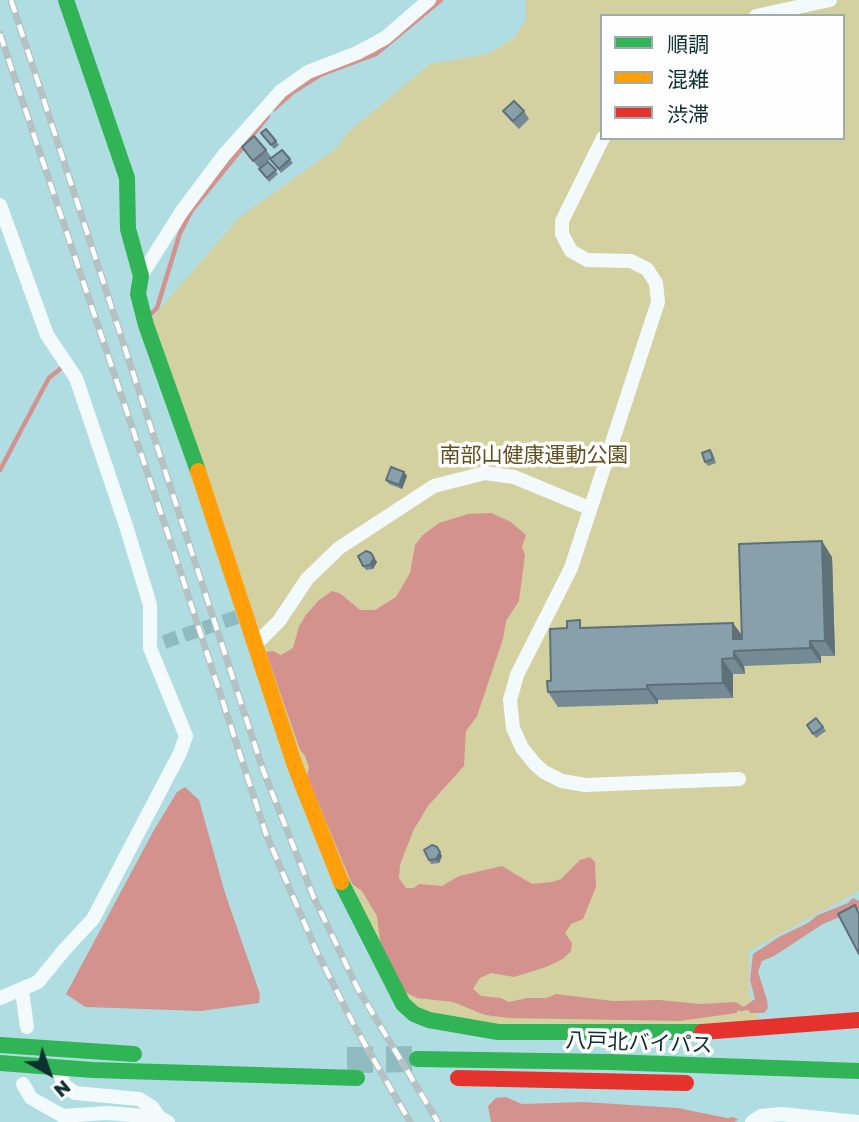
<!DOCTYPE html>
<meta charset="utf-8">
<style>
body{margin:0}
#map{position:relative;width:859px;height:1122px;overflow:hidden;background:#b0dde2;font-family:"Golos Text","Noto Sans JP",sans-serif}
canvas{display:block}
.legend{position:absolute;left:600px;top:14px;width:245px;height:126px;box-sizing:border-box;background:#fefefe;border:2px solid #9eacad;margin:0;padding:9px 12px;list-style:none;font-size:21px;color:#0d3033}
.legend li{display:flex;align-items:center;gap:14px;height:35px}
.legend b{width:35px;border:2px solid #9eacad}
.north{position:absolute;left:14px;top:1038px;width:70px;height:70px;-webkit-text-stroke:5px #fefefe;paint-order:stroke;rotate:140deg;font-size:19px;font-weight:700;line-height:28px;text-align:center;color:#0d3033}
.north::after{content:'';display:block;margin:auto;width:24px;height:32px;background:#0d3033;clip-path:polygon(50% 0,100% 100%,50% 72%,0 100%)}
</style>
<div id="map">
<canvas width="859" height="1122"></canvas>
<ul class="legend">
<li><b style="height:9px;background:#30b455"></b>順調</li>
<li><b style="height:9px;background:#ff9f0a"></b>混雑</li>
<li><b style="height:9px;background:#e5322d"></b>渋滞</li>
</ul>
<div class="north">N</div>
</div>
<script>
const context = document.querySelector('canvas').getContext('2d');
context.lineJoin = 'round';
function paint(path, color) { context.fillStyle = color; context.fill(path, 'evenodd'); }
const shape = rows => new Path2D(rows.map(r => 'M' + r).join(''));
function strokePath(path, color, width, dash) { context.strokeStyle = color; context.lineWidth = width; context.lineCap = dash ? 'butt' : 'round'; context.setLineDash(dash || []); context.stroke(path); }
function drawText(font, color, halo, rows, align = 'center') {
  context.font = font + ' "Golos Text","Noto Sans JP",sans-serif'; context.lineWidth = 7; context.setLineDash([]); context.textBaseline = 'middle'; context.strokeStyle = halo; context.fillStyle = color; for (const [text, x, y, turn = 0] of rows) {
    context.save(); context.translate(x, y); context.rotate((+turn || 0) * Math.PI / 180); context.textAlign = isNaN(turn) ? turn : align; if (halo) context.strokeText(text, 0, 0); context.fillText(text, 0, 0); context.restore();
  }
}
paint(shape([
 [526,0,859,0,859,891,749,951,749,993,762,1028,498,1032,414,1014,347,897,146,325,240,217,337,148,346,134,430,64,488,54,514,38,526,20],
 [602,16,843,16,843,138,602,138]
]), '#d4d1a1');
paint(shape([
 [491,513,511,522,526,535,522,547,525,555,519,601,506,621,503,639,477,716,466,731,464,766,428,806,413,831,400,865,399,878,406,888,414,888,419,884,442,886,459,876,502,866,532,884,552,882,561,879,580,860,590,857,595,862,596,887,583,919,571,924,565,933,572,943,571,951,563,959,546,967,514,977,491,973,480,978,473,989,481,996,501,998,509,1002,527,998,546,998,556,994,613,1001,660,1000,700,1004,736,1002,742,1006,736,1013,680,1021,509,1018,485,1015,453,1002,417,998,403,991,380,941,377,916,362,891,352,884,307,776,309,768,305,756,300,750,266,652,273,651,281,655,293,648,299,626,306,615,319,600,332,591,341,594,360,610,375,610,396,597,410,573,415,545,423,535,439,523,468,514],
 [185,787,199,800,225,893,260,994,259,1003,201,1011,85,1007,66,994,154,830,177,792],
 [853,898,859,901,859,909,823,924,774,956,762,961,758,972,767,1000,768,1008,764,1013,750,1013,746,1005,755,999,750,980,753,954,779,937,808,923,818,915,848,903],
 [506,1097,522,1104,584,1102,678,1108,727,1118,734,1117,738,1120,734,1122,491,1122,488,1106,496,1098]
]), '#d4928f');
strokePath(shape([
 [274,109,293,92,320,75,376,54,441,0],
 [152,313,157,308,180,233,192,210,268,116],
 [0,470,44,387,49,378,60,369],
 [741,1009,751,1007]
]), '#d4928f', 4.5);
strokePath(shape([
 [164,642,237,617]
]), '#8fbabf', 14, [14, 7]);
strokePath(shape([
 [347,1060,417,1059]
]), '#8fbabf', 26, [26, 13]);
strokePath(shape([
 [756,16,830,0],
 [603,138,562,221,562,234,571,251,587,260,631,261,647,269,656,283,658,302,571,568,517,675,510,700,513,728,522,748,535,764,544,772,562,781,585,785,739,779],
 [0,205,47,335,76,378,127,529,150,605,150,648,186,736,180,753,93,919,65,949,38,982,0,998],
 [141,276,182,211,224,155,281,91,308,72,357,53,385,38,429,0],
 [256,644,279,621,307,579,339,548,434,486,485,473,514,477,589,508],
 [22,991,27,1027],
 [57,1067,64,1085,75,1093,139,1099,152,1107,159,1117],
 [23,1084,31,1098,63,1116,106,1113,159,1117,168,1122],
 [752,1122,761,1116,781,1114,858,1122]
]), '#f3fafb', 14);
strokePath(shape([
 [66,0,127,178,128,229,141,276,138,294,146,325,198,471],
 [341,882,403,1004,414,1014,429,1020,498,1032,702,1032],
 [0,1045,134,1054],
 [417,1059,609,1062,859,1071],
 [0,1063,93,1070,357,1078]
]), '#30b455', 16);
strokePath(shape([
 [198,471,295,766,341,882]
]), '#ff9f0a', 16);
strokePath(shape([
 [702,1032,859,1020],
 [458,1078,686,1083]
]), '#e5322d', 16);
const rail = shape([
 [11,0,263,770,314,898,358,989,438,1122],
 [0,34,171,543,266,834,316,950,356,1029,410,1122]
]);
strokePath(rail, '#b5c2c3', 7);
strokePath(rail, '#fefefe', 4.5, [13]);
paint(shape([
 [503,111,524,111,529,119,519,129,509,119],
 [266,129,279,145,274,149,261,133],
 [242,147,266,150,272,158,259,168],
 [282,150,293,163,281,173,270,159],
 [268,162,278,174,269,182,259,169],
 [710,450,713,454,716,463,708,466,705,462],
 [404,472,407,476,402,489,389,484,386,480],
 [371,553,377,562,373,569,366,570,363,566],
 [832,557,835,656,821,656,821,663,744,666,745,674,733,674,733,698,658,700,658,704,558,707,548,692,551,681,742,636],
 [816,718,826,731,816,738,807,725],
 [437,847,442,856,439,863,431,864,429,860]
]), '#748a94');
paint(shape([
 [404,472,407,476,402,489,399,485],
 [822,541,832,557,835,656,825,641],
 [374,558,377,562,373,569,370,565],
 [733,623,744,638,744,650,733,639],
 [810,641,821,656,821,663,810,648],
 [734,651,744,666,745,674,734,658],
 [722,659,733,674,733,698,723,683],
 [647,685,658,700,658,704,647,689],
 [440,852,442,856,439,863,436,859]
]), '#5e7078');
const building = shape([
 [514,101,524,111,513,121,503,111,514,101],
 [266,129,276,141,271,145,261,133,266,129],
 [254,136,266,150,253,161,242,147,254,136],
 [282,150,290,159,279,169,270,159,282,150],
 [268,162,276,170,267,178,259,169,268,162],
 [710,450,713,459,705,462,702,453,710,450],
 [391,467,404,472,399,485,386,480,391,467],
 [822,541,825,641,810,641,810,648,734,651,734,658,722,659,723,683,647,685,647,689,548,692,547,681,551,681,550,629,567,628,567,621,580,620,580,628,733,623,733,639,742,639,739,544,822,541],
 [366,551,371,553,374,558,370,565,363,566,358,556,366,551],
 [816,718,823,727,813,734,807,725,816,718],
 [432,845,437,847,440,852,436,859,429,860,424,850,432,845],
 [855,905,859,914,859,954,838,914,855,905]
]);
paint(building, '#87a0ac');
strokePath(building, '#5e7078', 2);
drawText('21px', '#644f21', '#fefefe', [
 ["南部山健康運動公園",534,455]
]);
drawText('21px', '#0d3033', '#fefefe', [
 ["八戸北バイパス",639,1043,2]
]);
</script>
